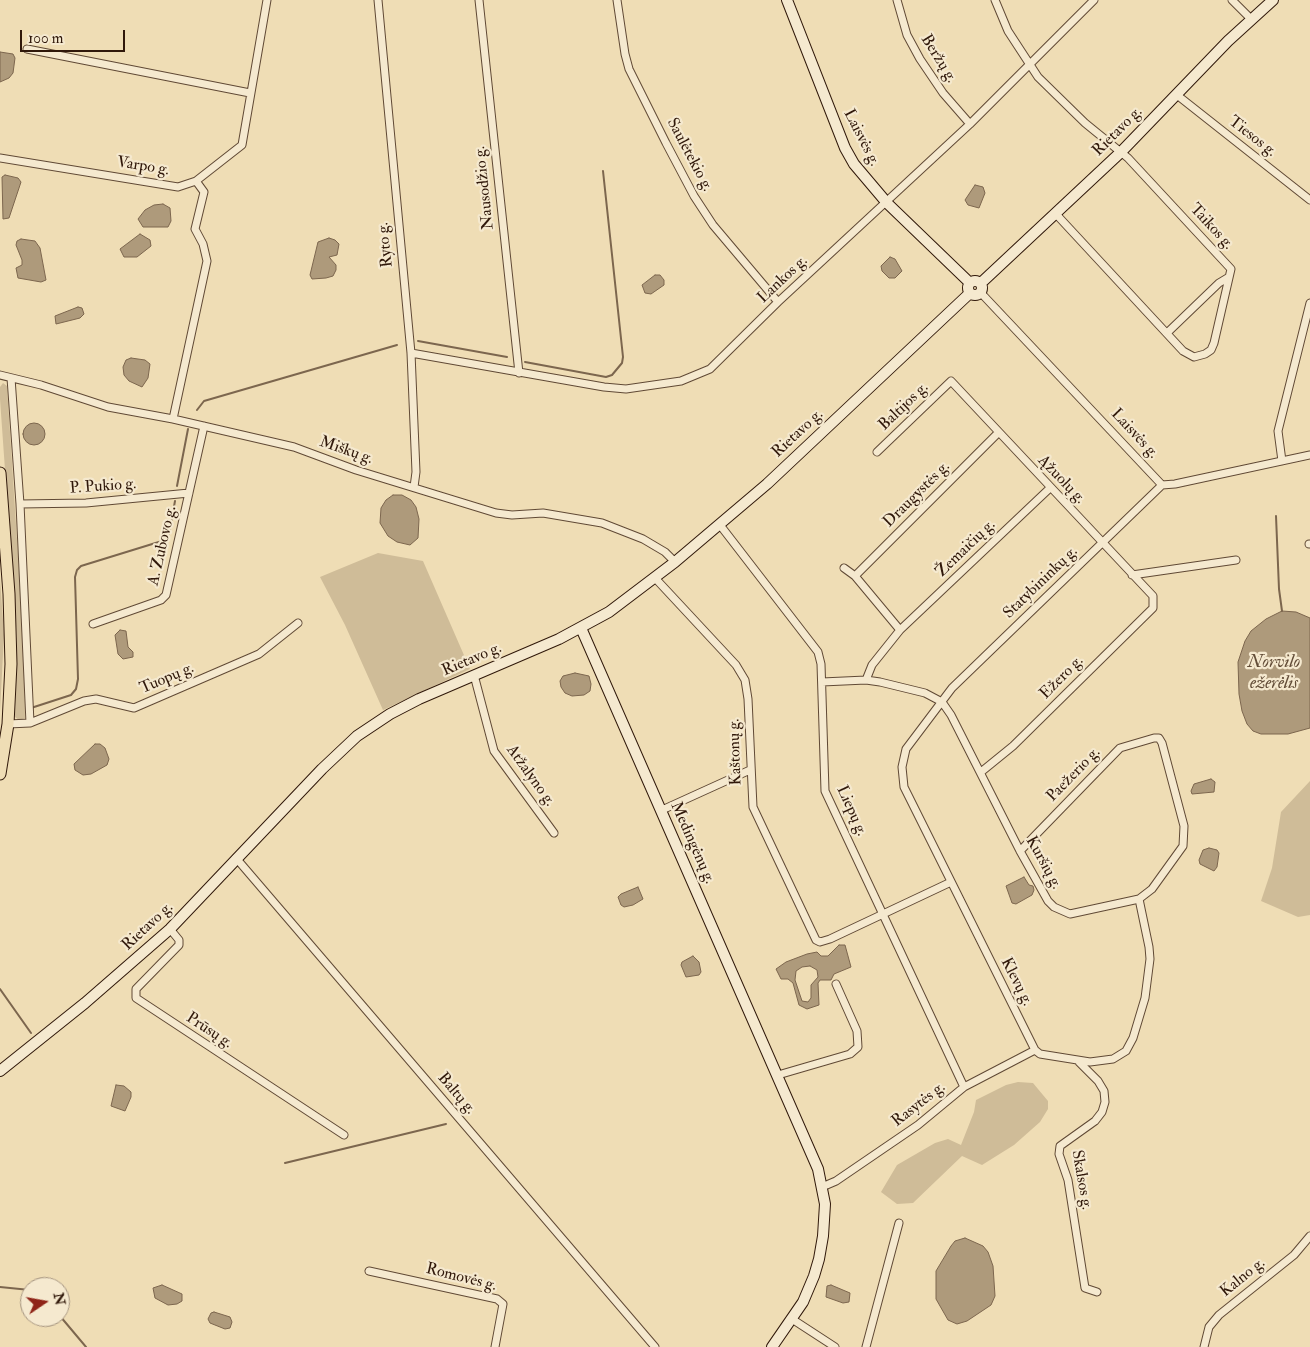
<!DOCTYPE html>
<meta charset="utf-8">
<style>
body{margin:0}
#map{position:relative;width:1310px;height:1347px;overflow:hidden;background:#efddb5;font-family:"IM FELL Double Pica",serif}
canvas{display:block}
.north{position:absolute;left:20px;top:1277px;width:50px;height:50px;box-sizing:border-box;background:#f5e9cf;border:1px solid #a69580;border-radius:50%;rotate:78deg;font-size:14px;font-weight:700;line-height:20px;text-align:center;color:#30180a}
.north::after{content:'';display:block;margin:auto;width:18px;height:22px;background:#8f2418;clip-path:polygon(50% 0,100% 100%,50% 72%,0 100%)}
.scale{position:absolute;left:20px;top:30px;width:105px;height:22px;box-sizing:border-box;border:2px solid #30180a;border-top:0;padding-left:6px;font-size:15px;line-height:18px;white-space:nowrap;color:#30180a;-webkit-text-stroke:4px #f5e9cf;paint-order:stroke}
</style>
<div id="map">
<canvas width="1310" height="1347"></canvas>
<div class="north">N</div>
<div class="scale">100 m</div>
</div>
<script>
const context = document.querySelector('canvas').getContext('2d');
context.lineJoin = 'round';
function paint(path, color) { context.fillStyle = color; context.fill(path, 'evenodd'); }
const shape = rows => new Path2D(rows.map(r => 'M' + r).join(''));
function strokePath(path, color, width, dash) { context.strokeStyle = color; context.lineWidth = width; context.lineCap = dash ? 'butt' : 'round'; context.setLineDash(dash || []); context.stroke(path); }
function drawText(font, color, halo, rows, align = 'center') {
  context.font = font + ' "IM FELL Double Pica",serif'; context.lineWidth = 4.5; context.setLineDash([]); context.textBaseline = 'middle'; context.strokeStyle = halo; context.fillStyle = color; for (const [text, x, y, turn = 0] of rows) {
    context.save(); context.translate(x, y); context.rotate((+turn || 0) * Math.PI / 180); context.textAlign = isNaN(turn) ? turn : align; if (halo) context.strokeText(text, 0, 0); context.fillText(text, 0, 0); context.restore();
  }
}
paint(shape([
 [3,383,7,386,24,649,25,718,19,720,15,717,15,713,17,640,0,399,0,387],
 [378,553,423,561,470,669,383,710,345,625,320,577],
 [0,578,4,635,0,712],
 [1310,781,1310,915,1298,917,1261,901,1272,868,1281,812],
 [1018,1082,1033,1083,1048,1101,1048,1109,1040,1122,1014,1145,982,1165,962,1156,913,1203,897,1204,881,1192,897,1165,935,1143,948,1139,961,1145,974,1112,976,1100,1006,1085]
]), '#cfbc98');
const water = shape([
 [0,52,13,54,15,58,13,73,9,78,0,82,0,52],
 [5,175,18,178,21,182,9,218,3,219,2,177,5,175],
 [975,185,983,187,985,193,979,208,968,205,965,200,975,185],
 [163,204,170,208,171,221,168,227,143,227,138,219,145,210,154,205,163,204],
 [140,234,150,240,151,246,137,257,124,257,120,249,140,234],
 [329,238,335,240,339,244,337,255,329,257,336,265,336,270,333,276,326,278,312,279,310,275,318,242,329,238],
 [21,239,35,241,40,248,46,280,41,282,18,278,16,268,22,265,22,260,16,245,17,241,21,239],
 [890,257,895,259,902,271,895,278,889,278,882,271,881,266,890,257],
 [655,275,660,275,664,280,664,285,651,294,645,293,642,285,655,275],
 [78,307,82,308,84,314,80,318,56,324,55,316,78,307],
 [131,358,145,360,150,364,148,378,142,387,129,381,124,375,123,367,126,360,131,358],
 '23 434a11 11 0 1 1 22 0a11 11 0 1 1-22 0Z',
 [393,495,402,495,411,500,416,507,419,519,418,538,410,545,397,542,388,536,380,523,381,508,386,500,393,495],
 [1282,611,1296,612,1310,618,1310,728,1288,734,1261,734,1253,731,1247,724,1242,711,1239,694,1238,662,1245,641,1251,631,1266,619,1282,611],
 [120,630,126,631,128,647,133,652,133,657,123,659,118,654,115,635,120,630],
 [575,673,589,676,591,684,590,691,584,695,572,696,565,693,561,687,560,681,563,676,575,673],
 [95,744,100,744,105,748,109,759,107,765,91,774,83,775,75,770,74,764,95,744],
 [1211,779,1215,782,1214,792,1192,794,1191,791,1194,784,1211,779],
 [1209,848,1217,850,1219,853,1217,867,1214,871,1200,864,1199,860,1203,850,1209,848],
 [1024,877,1029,885,1033,886,1034,890,1032,895,1016,904,1012,903,1006,886,1024,877],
 [638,887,643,899,633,905,624,907,621,905,618,897,621,894,638,887],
 [839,945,845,945,851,967,834,974,831,980,820,980,818,983,819,1005,807,1009,799,1005,793,983,788,979,781,979,776,969,786,962,807,954,817,952,821,956,828,956,839,945],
 [810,966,817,970,818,977,811,985,811,998,808,1002,802,1001,795,980,796,971,802,967,810,966],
 [693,956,699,962,701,972,699,975,686,977,681,965,682,962,693,956],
 [116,1085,124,1086,131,1092,131,1097,125,1111,111,1106,116,1085],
 [965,1238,983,1246,988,1252,993,1266,995,1296,991,1305,967,1321,957,1324,948,1320,936,1299,936,1271,951,1246,955,1241,965,1238],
 [162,1285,182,1294,182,1301,177,1304,168,1305,155,1298,153,1288,162,1285],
 [831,1285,850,1293,849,1302,843,1303,826,1297,827,1286,831,1285],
 [214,1312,230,1317,232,1322,230,1328,225,1329,210,1323,208,1319,211,1313,214,1312]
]);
paint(water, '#ae9a7b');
strokePath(water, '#7c664e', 1);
strokePath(shape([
 [418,341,507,357],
 [525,362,606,377,612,375,622,363,623,357,603,171],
 [197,410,204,401,397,345],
 [177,486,188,429],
 [1276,516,1279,589,1282,611],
 [31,708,71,695,76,689,78,679,75,577,77,570,81,566,162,541,169,534,175,501],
 [0,989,31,1033],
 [285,1163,446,1124],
 [0,1287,30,1290],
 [60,1316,86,1347]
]), '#7c664e', 2);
const street = shape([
 [378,0,411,353,416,472,414,487],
 [479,0,519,373],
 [617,0,625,54,629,69,666,143,694,196,713,225,778,302],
 [897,0,907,35,920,59,943,93,970,124],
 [995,0,1008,31,1038,77,1085,123,1128,158,1231,269,1214,343,1211,350,1205,354,1194,357,1183,351,1055,213],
 [1232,0,1251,19],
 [27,49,250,93],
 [1177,95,1310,200],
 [0,158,178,187,196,181,242,145,267,0],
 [981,293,1162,485,1175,484,1310,455],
 [1167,333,1219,283,1229,277],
 [411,353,604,387,626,389,681,381,710,369,778,302,970,124,1094,0],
 [0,375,41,385,108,407,173,419,294,447,356,470,496,513,512,515,543,513,602,523,643,539,665,552,675,562],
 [11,378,20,504,30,723],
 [173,419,207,261,203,244,195,229,204,192,196,181],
 [877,452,951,381,1153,596,1153,608,1013,746,981,772],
 [1282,461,1278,431,1310,303],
 [20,504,86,503,189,493],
 [720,525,818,652,821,664,825,791,964,1087],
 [1309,544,1310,544],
 [844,568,855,576,900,630,872,665,866,680],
 [1132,575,1236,560],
 [855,576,998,433],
 [655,578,736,665,745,680,748,699,753,807,816,940,820,942,830,939,951,882],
 [93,624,161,600,166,595,204,426],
 [900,630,1050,488],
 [474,675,494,751,554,833],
 [822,682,866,680,880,682,925,693,942,702,951,715,1020,851,1048,901,1054,907,1070,914,1139,899,1152,889,1183,846,1184,826,1162,743,1159,738,1154,738,1120,748,1020,851],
 [8,724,30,723,84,701,96,699,134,708,259,654,298,623],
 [662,810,750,770],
 [236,858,655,1347],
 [1139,899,1149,947,1150,959,1145,998,1133,1038,1126,1051,1113,1059,1090,1062,1040,1054,1035,1050,908,795,904,787,902,767,906,749,952,688,1162,485],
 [170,929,179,940,179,945,136,989,136,998,344,1135],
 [1079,1062,1098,1081,1104,1091,1105,1102,1102,1112,1095,1121,1060,1146,1059,1154,1068,1180,1085,1288,1097,1292],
 [778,1075,850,1054,858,1047,857,1031,836,984],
 [822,1187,836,1181,918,1125,964,1087,1035,1050],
 [369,1271,497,1299,503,1304,495,1347],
 [792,1319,835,1347],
 [866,1347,899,1223],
 [1204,1347,1209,1327,1219,1315,1294,1255,1310,1236]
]);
const secondary = shape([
 [787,0,845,148,854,164,887,203,970,283],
 '968 288a7 7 0 1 1 14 0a7 7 0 1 1-14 0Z',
 [981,283,1121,152,1228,41,1273,0],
 [581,628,818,1169,825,1204,823,1236,819,1259,814,1276,803,1302,772,1347],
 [0,1071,85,1003,170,929,322,769,357,736,390,714,419,699,559,639,609,612,675,562,767,484,970,293]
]);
const primary = shape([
 [0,473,9,594,11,664,8,724,0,774]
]);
strokePath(street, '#604935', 9);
strokePath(secondary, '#30180a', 12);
strokePath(primary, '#30180a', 13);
strokePath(street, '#f5e9cf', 7);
strokePath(secondary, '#f5e9cf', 10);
strokePath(primary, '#efddb5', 11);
drawText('16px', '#30180a', '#f5e9cf', [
 ["Beržų g.",938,59,58],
 ["Rietavo g.",1118,132,-45],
 ["Tiesos g.",1252,137,38],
 ["Laisvės g.",861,138,63],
 ["Saulėtekio g.",689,155,62],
 ["Varpo g.",143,167,9],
 ["Nausodžio g.",485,188,-96],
 ["Taikos g.",1211,227,47],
 ["Ryto g.",386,245,-96],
 ["Lankos g.",783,280,-43],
 ["Baltijos g.",904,407,-44],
 ["Rietavo g.",798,434,-43],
 ["Laisvės g.",1134,434,47],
 ["Miškų g.",346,451,19],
 ["Ąžuolų g.",1061,480,46],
 ["P. Pukio g.",103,487,-4],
 ["Draugystės g.",917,495,-45],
 ["A. Zubovo g.",163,546,-77],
 ["Žemaičių g.",966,549,-44],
 ["Statybininkų g.",1041,583,-44],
 ["Rietavo g.",472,660,-23],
 ["Ežero g.",1062,678,-45],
 ["Tuopų g.",167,679,-23],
 ["Kaštonų g.",736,752,-92],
 ["Paežerio g.",1074,775,-46],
 ["Atžalyno g.",530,776,54],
 ["Liepų g.",851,811,66],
 ["Medingėnų g.",692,843,66],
 ["Kuršių g.",1043,863,61],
 ["Rietavo g.",148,927,-43],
 ["Klevų g.",1016,982,63],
 ["Prūsų g.",209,1031,33],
 ["Baltų g.",456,1094,49],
 ["Rasytės g.",919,1105,-38],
 ["Skalsos g.",1081,1180,80],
 ["Romovės g.",461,1278,14],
 ["Kalno g.",1243,1278,-39]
]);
drawText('italic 18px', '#624c37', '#f5e9cf', [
 ["Norvilo",1274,663],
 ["ežerėlis",1274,684]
]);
</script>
